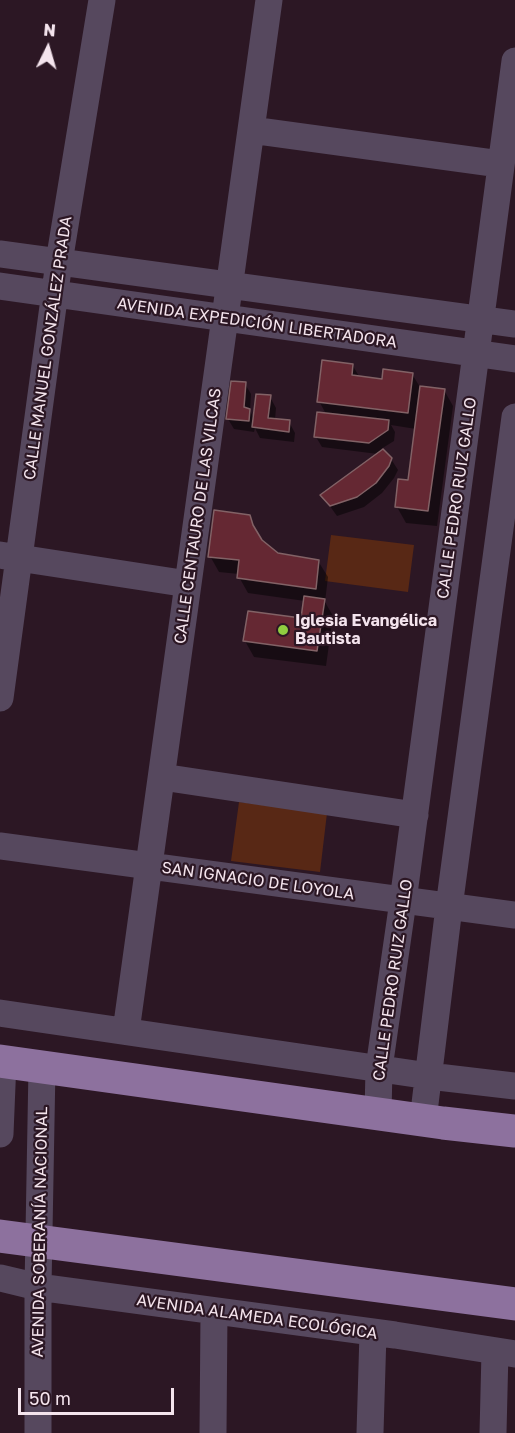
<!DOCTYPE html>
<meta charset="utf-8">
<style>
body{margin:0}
#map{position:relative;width:515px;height:1433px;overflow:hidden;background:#2c1724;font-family:"Golos Text",sans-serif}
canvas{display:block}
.north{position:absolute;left:18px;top:18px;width:60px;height:60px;-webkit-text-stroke:4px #2c1724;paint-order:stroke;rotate:5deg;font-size:16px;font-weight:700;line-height:24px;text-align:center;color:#f4e4ed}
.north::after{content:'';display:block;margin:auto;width:21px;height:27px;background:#f4e4ed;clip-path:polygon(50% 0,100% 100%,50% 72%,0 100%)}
.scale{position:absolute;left:18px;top:1388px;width:156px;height:27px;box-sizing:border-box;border:3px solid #f4e4ed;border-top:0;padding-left:8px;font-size:18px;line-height:21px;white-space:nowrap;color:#f4e4ed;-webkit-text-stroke:4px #2c1724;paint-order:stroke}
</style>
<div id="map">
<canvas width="515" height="1433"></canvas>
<div class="north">N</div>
<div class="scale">50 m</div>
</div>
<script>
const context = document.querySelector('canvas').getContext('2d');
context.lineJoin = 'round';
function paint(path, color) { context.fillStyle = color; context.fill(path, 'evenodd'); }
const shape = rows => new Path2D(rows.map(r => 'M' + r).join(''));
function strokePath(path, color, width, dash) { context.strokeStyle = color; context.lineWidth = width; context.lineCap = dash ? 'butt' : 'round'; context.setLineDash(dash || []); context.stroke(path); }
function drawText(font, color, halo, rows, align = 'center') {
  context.font = font + ' "Golos Text",sans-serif'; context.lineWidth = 4.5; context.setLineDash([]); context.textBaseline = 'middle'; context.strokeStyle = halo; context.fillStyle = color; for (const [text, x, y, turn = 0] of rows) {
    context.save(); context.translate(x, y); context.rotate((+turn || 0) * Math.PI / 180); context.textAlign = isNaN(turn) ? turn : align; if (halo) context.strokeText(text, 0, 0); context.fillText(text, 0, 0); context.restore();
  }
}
paint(shape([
 [331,535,414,545,408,592,325,581],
 [239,802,327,813,320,872,231,861]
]), '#582815');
paint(shape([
 [353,366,360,378,383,381,412,374,420,387,444,390,453,406,437,526,406,523,397,507,409,481,416,429,391,425,395,432,394,441,381,449,391,459,398,470,394,478,382,493,364,507,337,516,322,495,378,454,322,447,316,437,326,414,319,401],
 [245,384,251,394,250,411,255,420,270,397,276,408,275,420,289,422,295,433,294,442,260,438,255,428,254,432,234,429,228,419],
 [249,516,261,540,278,554,318,561,328,577,325,602,333,616,326,666,254,657,245,641,302,620,305,601,248,593,239,577,239,574,219,572,210,556]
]), '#0007');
const building = shape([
 [322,360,353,364,352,375,382,379,383,369,413,373,408,413,317,402,322,360],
 [231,381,246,382,244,407,250,409,249,421,226,419,231,381],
 [420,386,445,389,428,511,395,507,398,479,408,480,420,386],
 [256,394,271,395,268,418,290,420,289,432,252,427,256,394],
 [317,412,389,420,388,430,369,443,314,437,317,412],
 [383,449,392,458,389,466,376,483,357,497,330,506,320,495,383,449],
 [214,510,250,515,253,525,262,540,278,553,319,560,316,589,237,578,239,560,208,557,214,510],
 [304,596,325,599,317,651,243,641,248,611,301,618,304,596]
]);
paint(building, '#652833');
strokePath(building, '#826266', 1.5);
strokePath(shape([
 [251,130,500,164],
 [0,254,515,324],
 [0,286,515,359],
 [0,555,188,584],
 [0,698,59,262,102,0],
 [162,777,415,815],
 [0,846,515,915],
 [0,1013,429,1076,515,1086],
 [126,1031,269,0],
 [378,1114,379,1068,403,901,515,61],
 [423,1120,449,907,515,417],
 [0,1134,3,1061],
 [0,1278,38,1287,395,1335,515,1354],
 [38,1433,38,1287,42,1067],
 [213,1433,214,1312],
 [370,1433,373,1333],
 [493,1433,495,1351]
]), '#56485e', 27);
strokePath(shape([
 [0,1061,443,1123,515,1131],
 [0,1236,515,1304]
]), '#8d719e', 33);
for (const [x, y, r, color] of [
 [283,630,6,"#90cd40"]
]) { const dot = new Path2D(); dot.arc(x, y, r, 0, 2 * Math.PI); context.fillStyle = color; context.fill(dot); strokePath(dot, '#2c1724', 2); }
drawText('16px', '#f4e4ed', '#2c1724', [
 ["AVENIDA EXPEDICIÓN LIBERTADORA",257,323,8],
 ["CALLE MANUEL GONZÁLEZ PRADA",48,348,-82],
 ["CALLE PEDRO RUIZ GALLO",457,498,-82],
 ["CALLE CENTAURO DE LAS VILCAS",198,516,-82],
 ["SAN IGNACIO DE LOYOLA",258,881,8],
 ["CALLE PEDRO RUIZ GALLO",393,980,-82],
 ["AVENIDA SOBERANÍA NACIONAL",40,1232,-89],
 ["AVENIDA ALAMEDA ECOLÓGICA",257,1317,8]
]);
drawText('bold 16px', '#f4e4ed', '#2c1724', [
 ["Iglesia Evangélica",295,621],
 ["Bautista",295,639]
], 'left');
</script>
